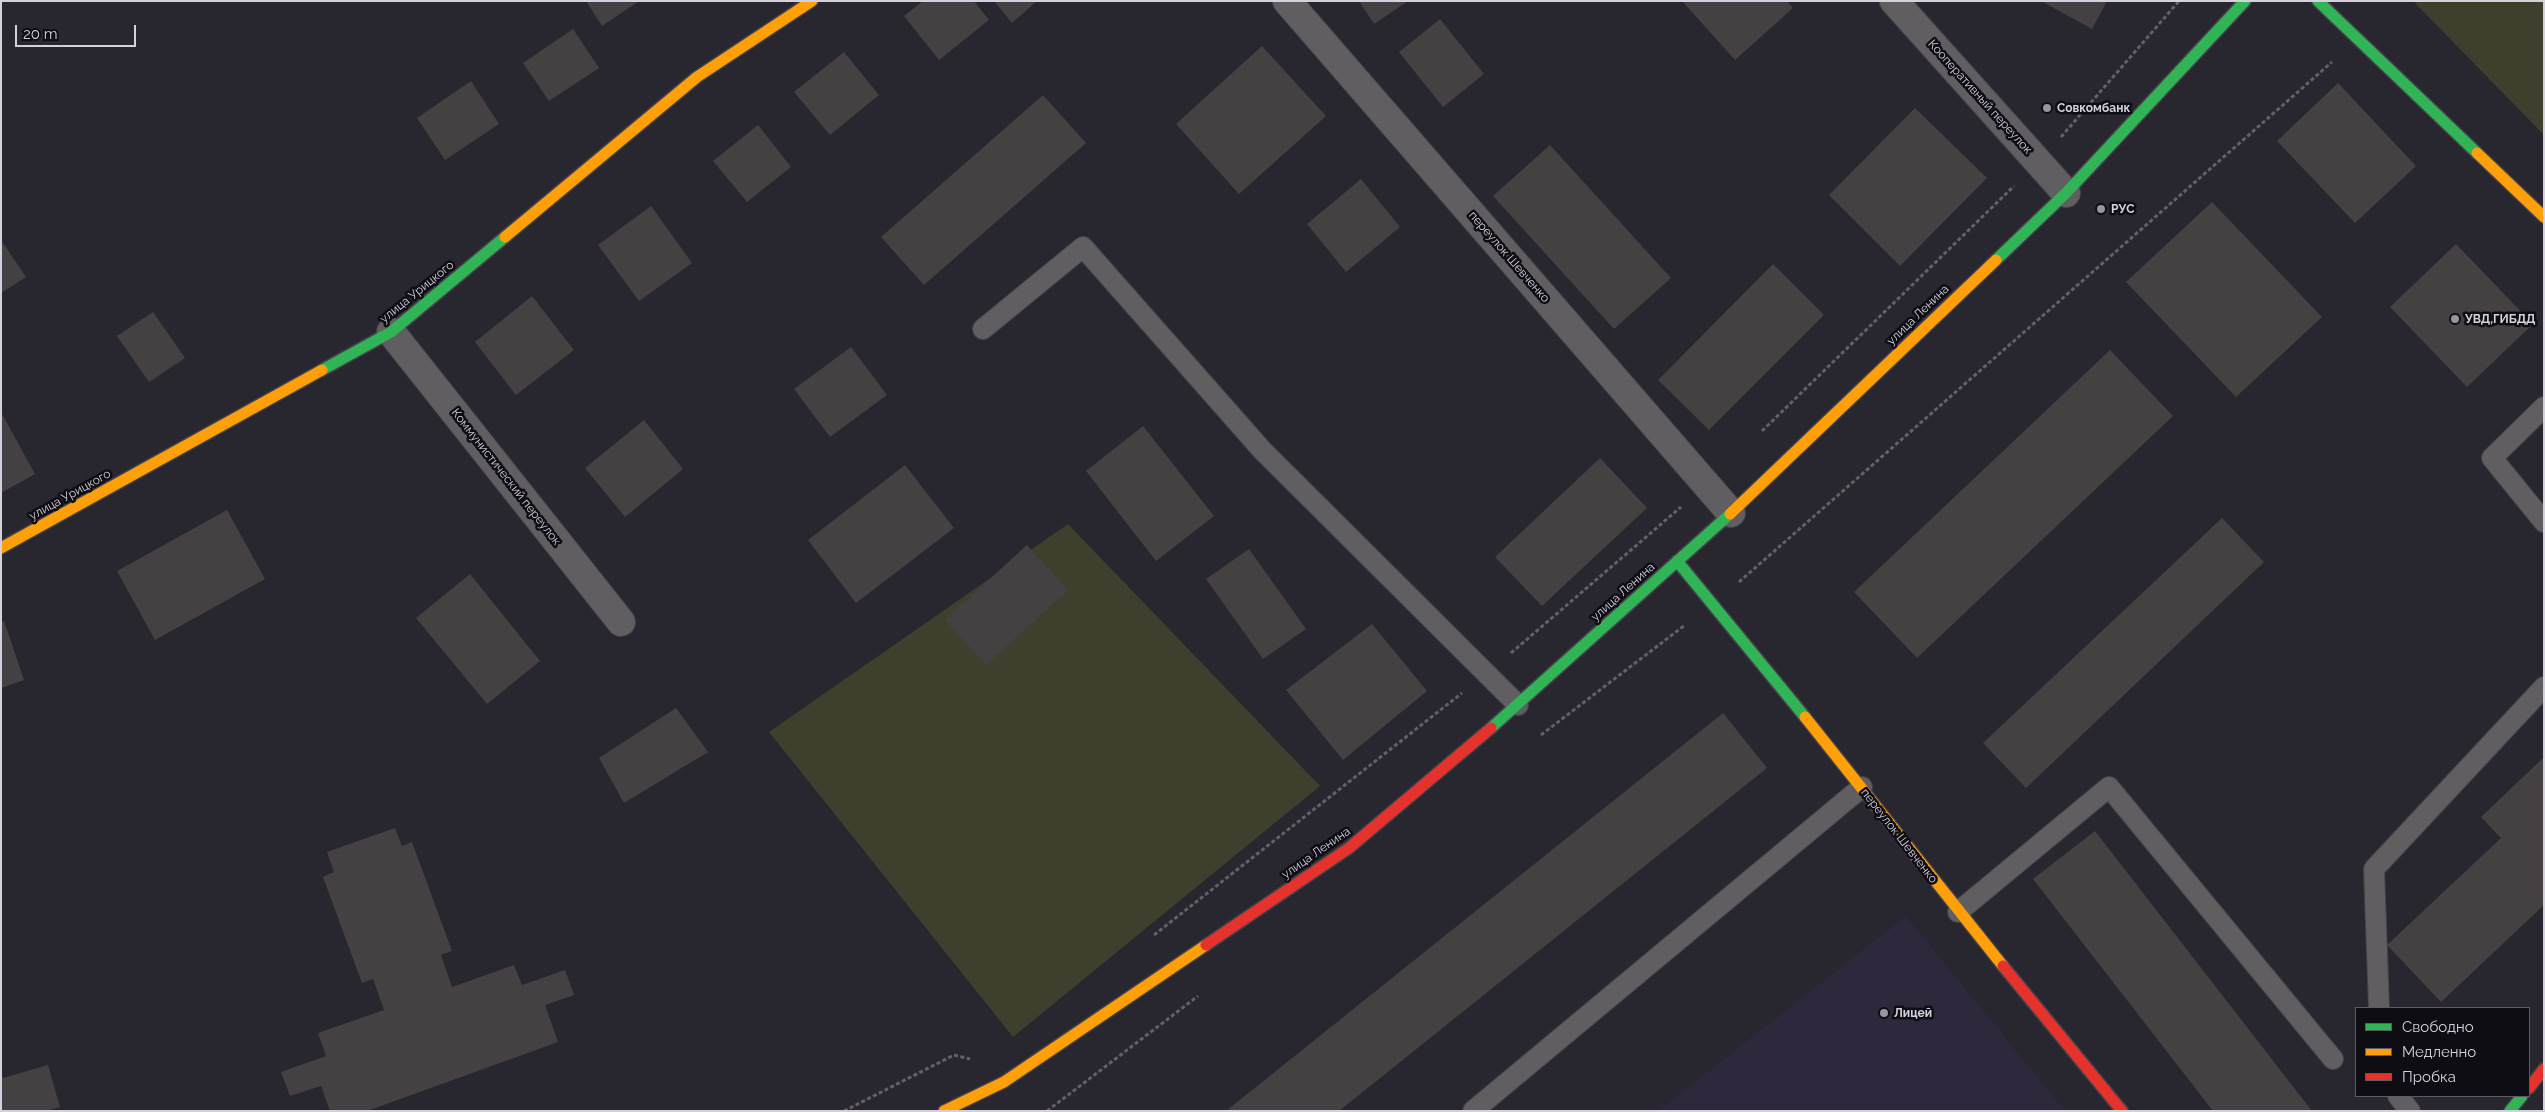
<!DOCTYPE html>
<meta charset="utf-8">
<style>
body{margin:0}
#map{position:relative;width:2545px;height:1112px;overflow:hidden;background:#28262e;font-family:Raleway,sans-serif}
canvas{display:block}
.frame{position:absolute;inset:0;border:2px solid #d4d1dc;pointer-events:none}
.legend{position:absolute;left:2355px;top:1007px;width:175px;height:90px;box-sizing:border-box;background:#0f0d14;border:1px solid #5e5b64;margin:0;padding:6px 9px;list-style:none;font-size:15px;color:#d4d1dc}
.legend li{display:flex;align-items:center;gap:10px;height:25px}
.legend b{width:25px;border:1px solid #5e5b64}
.scale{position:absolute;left:15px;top:25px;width:121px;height:22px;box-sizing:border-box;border:2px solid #d4d1dc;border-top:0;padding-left:6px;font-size:15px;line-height:18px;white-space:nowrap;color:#d4d1dc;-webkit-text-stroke:4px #0f0d14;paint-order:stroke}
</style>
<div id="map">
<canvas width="2545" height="1112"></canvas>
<div class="frame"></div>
<ul class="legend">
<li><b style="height:6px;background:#30b455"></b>Свободно</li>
<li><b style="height:6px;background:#ff9f0a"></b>Медленно</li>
<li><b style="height:6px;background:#e5322d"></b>Пробка</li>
</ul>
<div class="scale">20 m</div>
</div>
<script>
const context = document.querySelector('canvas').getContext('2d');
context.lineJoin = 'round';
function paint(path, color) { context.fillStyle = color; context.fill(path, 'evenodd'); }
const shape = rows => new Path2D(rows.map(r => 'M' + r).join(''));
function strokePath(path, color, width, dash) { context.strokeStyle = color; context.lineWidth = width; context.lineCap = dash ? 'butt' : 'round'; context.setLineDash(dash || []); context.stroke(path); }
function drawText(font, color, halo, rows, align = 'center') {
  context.font = font + ' Raleway,sans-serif'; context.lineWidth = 5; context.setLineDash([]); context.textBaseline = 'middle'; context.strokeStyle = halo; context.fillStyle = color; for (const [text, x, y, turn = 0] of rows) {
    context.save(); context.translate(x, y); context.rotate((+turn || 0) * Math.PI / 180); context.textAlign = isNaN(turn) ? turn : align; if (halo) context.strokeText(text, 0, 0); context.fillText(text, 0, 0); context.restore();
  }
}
paint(shape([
 [1906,916,2065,1111,1658,1111]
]), '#2d283c');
paint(shape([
 [2415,1,2544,1,2544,135,2415,3],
 [1068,524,1320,786,1013,1037,769,732]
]), '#3e402d');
paint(shape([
 [586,1,639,1,602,26],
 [923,1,974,1,989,20,939,60,904,16],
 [994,1,1037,1,1012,23],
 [1359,1,1408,1,1374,24],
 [1682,1,1787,1,1793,8,1735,60],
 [2041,1,2107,1,2092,29],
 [1440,19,1484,74,1443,107,1399,52],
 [573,29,599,68,549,101,523,63],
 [1262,46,1326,116,1239,194,1176,124],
 [844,52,879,95,830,135,794,92],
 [471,81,499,124,445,160,417,118],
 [2338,83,2416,166,2355,223,2277,141],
 [1043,95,1086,143,924,285,881,237],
 [1915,108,1987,178,1900,266,1829,195],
 [758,125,791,167,747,202,713,161],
 [1550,145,1671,278,1614,329,1493,196],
 [1361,179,1400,227,1346,272,1307,224],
 [2212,202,2322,317,2236,397,2126,282],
 [651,206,692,263,639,301,598,245],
 [1,240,26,277,1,293],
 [2456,244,2533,324,2467,387,2390,307],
 [1773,264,1824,315,1709,430,1658,380],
 [532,296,574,350,516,395,475,342],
 [153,312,185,358,149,382,117,336],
 [851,347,887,395,830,437,794,389],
 [2110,350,2173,416,1917,658,1854,592],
 [1,412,35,474,1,493],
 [644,420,683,469,625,517,585,468],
 [1143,426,1214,516,1156,561,1086,471],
 [1600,458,1647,508,1542,606,1495,557],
 [905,465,954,528,856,603,808,540],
 [227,510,265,579,155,640,117,571],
 [2222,518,2264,562,2026,788,1983,743],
 [1027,545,1068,590,986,665,945,620],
 [1249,549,1306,629,1263,659,1206,579],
 [470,574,540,661,487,704,416,618],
 [4,621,24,680,1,688,1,622],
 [1372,624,1427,691,1343,760,1286,690],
 [676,708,708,752,624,803,599,758],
 [1723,713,1767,768,1339,1111,1226,1111],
 [2544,757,2544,905,2441,1002,2387,945,2501,838,2481,817],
 [395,828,402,846,412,842,452,951,441,955,452,987,514,965,522,985,565,970,574,995,545,1005,558,1042,367,1111,330,1111,321,1086,290,1096,281,1072,326,1056,318,1033,384,1010,373,979,362,983,323,877,334,872,327,852],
 [2095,831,2312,1111,2213,1111,2033,879],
 [48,1065,60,1107,46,1111,1,1111,1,1073,3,1078]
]), '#454143');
const lane = shape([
 [983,329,1083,247,1262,450,1518,705],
 [2544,407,2492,458,2544,522],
 [1958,912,2109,787,2333,1059],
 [2379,1008,2374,869,2544,687],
 [2398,1096,2410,1111],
 [1473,1111,1862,787]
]);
const street = shape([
 [1287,1,1731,513],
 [1894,1,2066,193],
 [391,332,621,622]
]);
const fast = shape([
 [2318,1,2477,153],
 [1996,260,2066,193,2245,1],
 [322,370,391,332,505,237],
 [1677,561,1805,717],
 [1491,728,1730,514],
 [2510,1111,2522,1096]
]);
const slow = shape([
 [2477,153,2544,217],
 [505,237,697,77,812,1],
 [1730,514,1996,260],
 [1,548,322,370],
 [1805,717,2003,966],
 [944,1111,1004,1082,1206,945]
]);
const jam = shape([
 [1206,945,1349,848,1491,728],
 [2003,966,2122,1111],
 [2529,1088,2544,1069]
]);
strokePath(lane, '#444249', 22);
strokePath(street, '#444249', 30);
strokePath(fast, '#444249', 14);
strokePath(slow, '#444249', 14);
strokePath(jam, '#444249', 14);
strokePath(shape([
 [2061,137,2179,1],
 [1762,431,2014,186],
 [1739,582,2332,62],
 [1511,653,1681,507],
 [1541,735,1685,625],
 [1154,935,1462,693],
 [844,1111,954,1055,970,1059],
 [1047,1111,1198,996]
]), '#646164', 3, [4, 2.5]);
strokePath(lane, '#615e61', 20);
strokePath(street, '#615e61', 28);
strokePath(fast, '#30b455', 11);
strokePath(slow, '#ff9f0a', 11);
strokePath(jam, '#e5322d', 11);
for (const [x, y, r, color] of [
 [2047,108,5,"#98959f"],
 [2101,209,5,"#98959f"],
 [2455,319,5,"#98959f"],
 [1884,1013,5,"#98959f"]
]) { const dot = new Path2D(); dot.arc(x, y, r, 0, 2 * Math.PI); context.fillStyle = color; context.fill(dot); strokePath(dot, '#0f0d14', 2); }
drawText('12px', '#d4d1dc', '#0f0d14', [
 ["Кооперативный переулок",1980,97,48],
 ["переулок Шевченко",1509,257,49],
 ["улица Урицкого",417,292,-39],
 ["улица Ленина",1918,315,-44],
 ["Коммунистический переулок",506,477,52],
 ["улица Урицкого",70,495,-29],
 ["улица Ленина",1623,592,-42],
 ["переулок Шевченко",1899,836,52],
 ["улица Ленина",1316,853,-35]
]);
drawText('bold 12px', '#d4d1dc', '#0f0d14', [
 ["Совкомбанк",2057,108],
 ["РУС",2111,209],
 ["УВД,ГИБДД",2465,319],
 ["Лицей",1894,1013]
], 'left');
</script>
